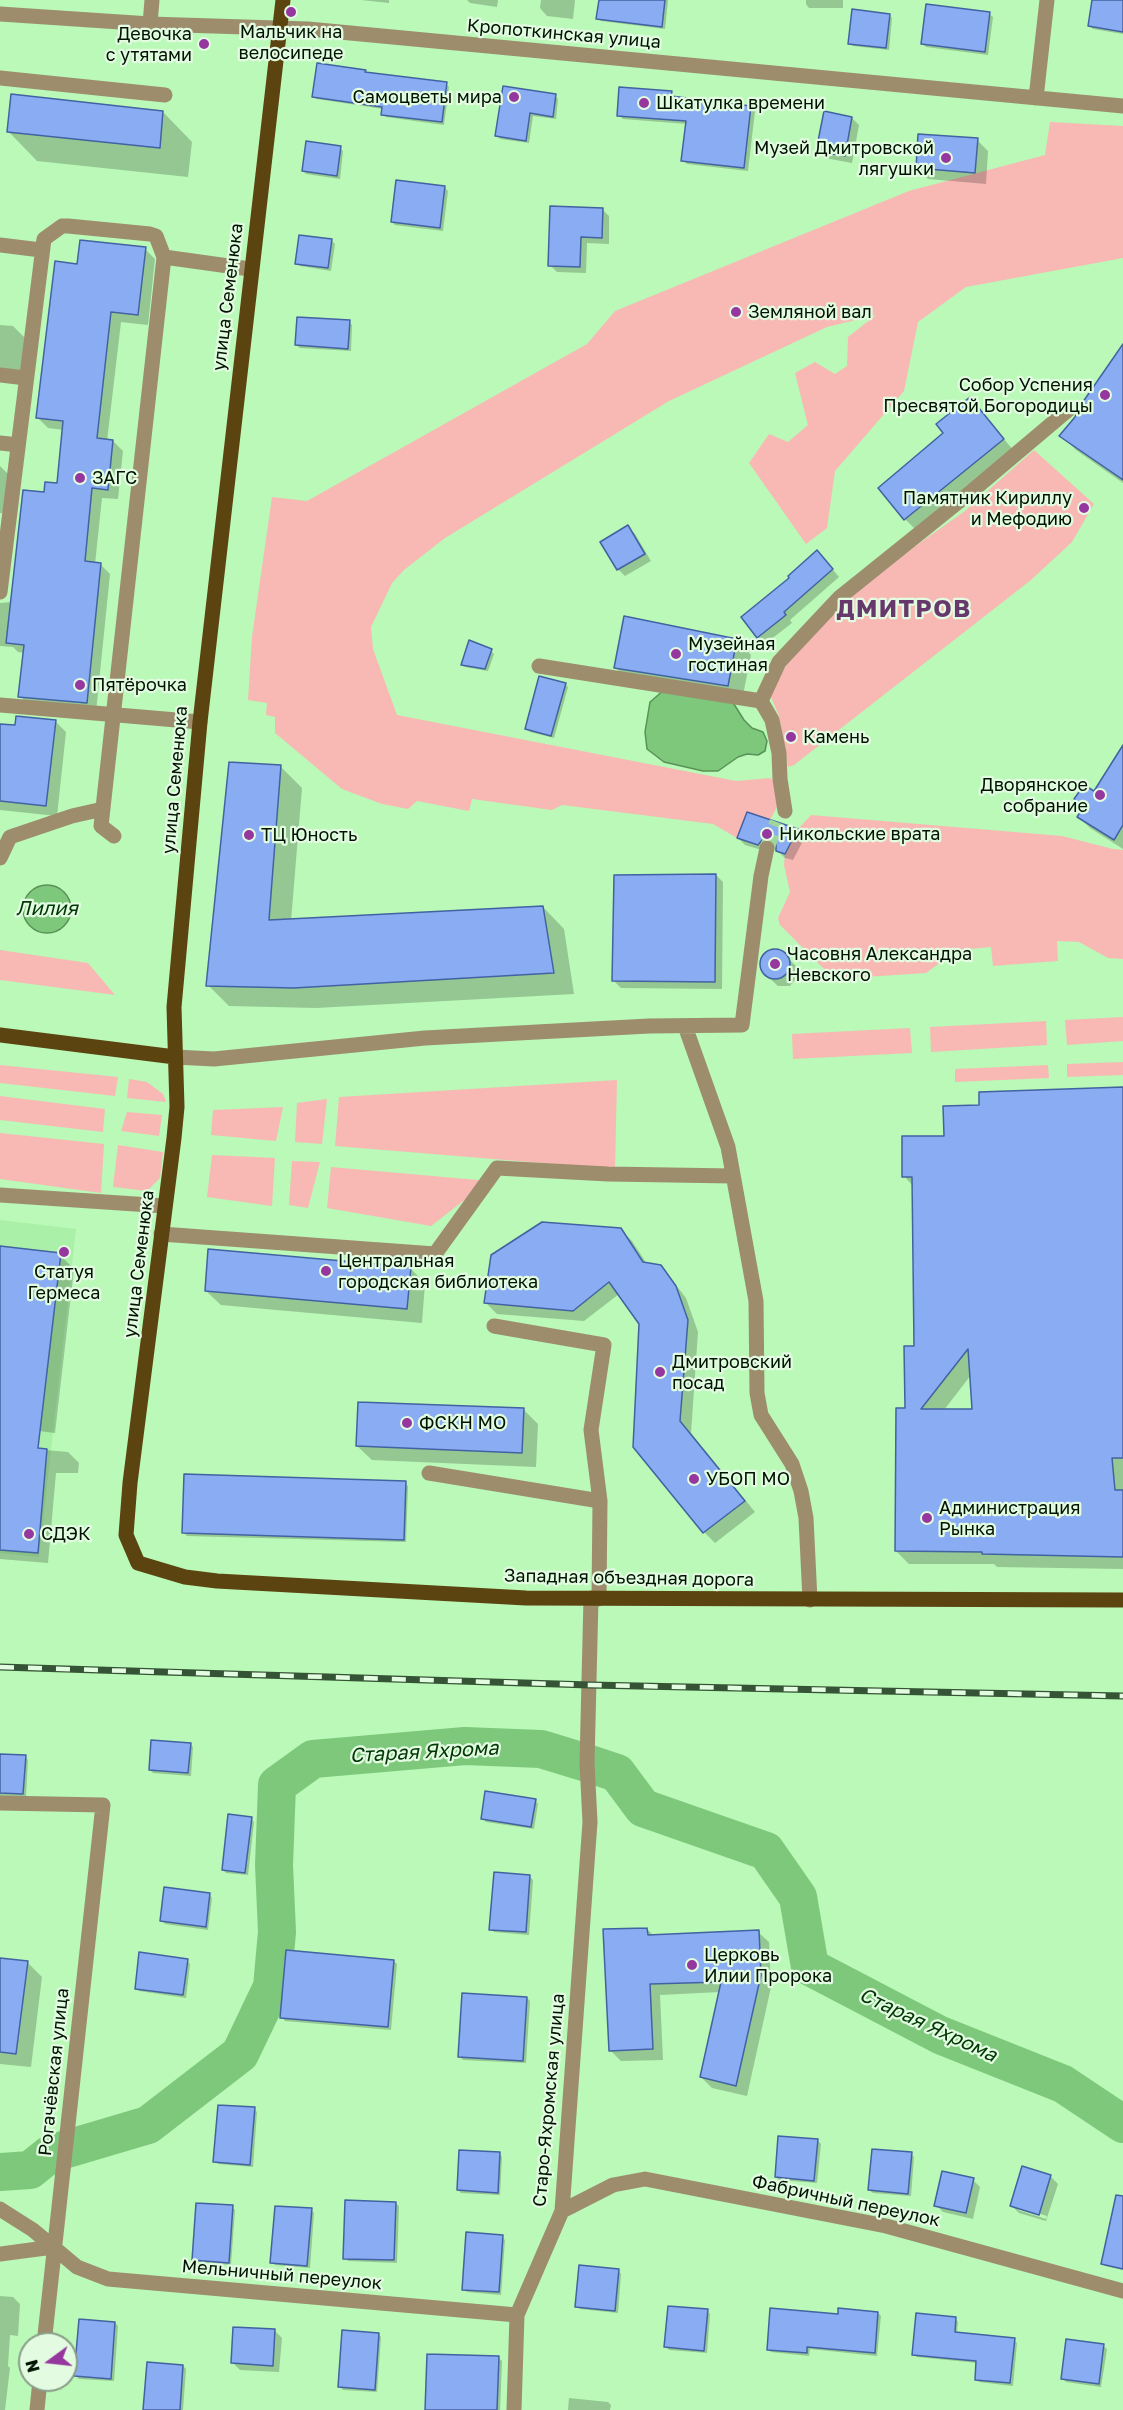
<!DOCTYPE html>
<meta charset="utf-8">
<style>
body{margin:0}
#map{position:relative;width:1123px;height:2410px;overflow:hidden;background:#baf9b7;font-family:"Golos Text",sans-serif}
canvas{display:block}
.north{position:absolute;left:18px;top:2332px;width:60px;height:60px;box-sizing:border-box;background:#e2fbe1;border:2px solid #889e87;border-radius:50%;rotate:255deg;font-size:16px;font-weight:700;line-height:24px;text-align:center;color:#001301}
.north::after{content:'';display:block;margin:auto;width:21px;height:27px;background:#9637a0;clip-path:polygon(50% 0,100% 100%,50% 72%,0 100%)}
</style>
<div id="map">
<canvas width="1123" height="2410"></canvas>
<div class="north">N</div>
</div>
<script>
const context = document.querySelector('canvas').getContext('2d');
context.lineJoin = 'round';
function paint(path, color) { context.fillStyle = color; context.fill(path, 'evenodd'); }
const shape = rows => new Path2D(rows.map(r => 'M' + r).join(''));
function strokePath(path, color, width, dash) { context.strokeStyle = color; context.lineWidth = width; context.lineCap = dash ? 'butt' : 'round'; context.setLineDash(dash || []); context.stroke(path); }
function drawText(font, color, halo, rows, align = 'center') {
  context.font = font + ' "Golos Text",sans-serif'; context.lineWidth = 4.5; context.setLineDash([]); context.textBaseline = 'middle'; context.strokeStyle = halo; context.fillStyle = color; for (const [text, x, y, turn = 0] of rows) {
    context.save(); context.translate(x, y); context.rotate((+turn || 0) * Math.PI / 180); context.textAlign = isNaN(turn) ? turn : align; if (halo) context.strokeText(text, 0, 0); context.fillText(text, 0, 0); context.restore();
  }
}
paint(shape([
 [0,1220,76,1229,39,1557,0,1553]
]), '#abf0a8');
paint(shape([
 [1050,122,1123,126,1123,258,966,287,918,322,904,391,835,471,827,528,806,544,749,463,769,434,788,442,808,425,795,373,815,362,835,374,847,366,848,337,876,315,827,327,669,401,445,538,404,570,392,583,371,627,373,649,397,715,736,781,770,778,779,784,778,805,770,820,747,812,737,838,713,824,562,805,552,810,472,799,469,811,417,801,408,809,382,804,342,789,275,733,275,717,266,715,267,703,248,700,252,637,272,497,307,501,587,344,615,311,909,191,1045,155],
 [1034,450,1094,504,1072,542,1031,580,794,765,788,767,779,716,768,690,801,645,853,590,965,511],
 [811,815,1062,836,1113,849,1123,850,1123,959,1108,958,1079,942,1057,941,1058,961,993,966,991,947,948,951,944,960,926,973,834,979,780,925,778,918,790,892,784,865,785,854,798,829],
 [0,950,88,963,115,995,0,980],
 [1123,1017,1123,1041,1067,1045,1065,1020],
 [1046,1021,1047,1045,931,1052,930,1027],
 [910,1028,912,1053,793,1059,792,1034],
 [1123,1062,1123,1075,1067,1077,1067,1064],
 [0,1065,118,1077,115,1096,0,1083],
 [1048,1065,1049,1078,955,1082,955,1069],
 [129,1079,147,1082,163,1094,166,1102,127,1098],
 [617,1080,615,1169,335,1146,339,1097],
 [0,1096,105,1109,103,1132,0,1120],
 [327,1099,322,1144,295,1142,297,1103],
 [283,1107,276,1141,211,1135,213,1110],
 [127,1112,162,1115,159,1136,121,1131],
 [0,1133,104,1144,101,1193,0,1179],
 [118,1145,163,1152,160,1178,147,1191,113,1187],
 [212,1155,275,1158,272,1206,207,1197],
 [292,1161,320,1162,308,1208,289,1205],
 [331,1167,489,1181,431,1226,327,1208]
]), '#f8b9b4');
const water = shape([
 [664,690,732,701,744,720,752,728,763,732,767,741,765,751,758,755,747,754,738,757,718,771,703,771,664,762,647,749,645,732,650,702,664,690],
 '23 909a24 24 0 1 1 48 0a24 24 0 1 1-48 0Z'
]);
paint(water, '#7ec87c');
strokePath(water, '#589257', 1.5);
paint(shape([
 [361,0,389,0,389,3],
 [467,0,498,0,497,7,470,3],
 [541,0,575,0,573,19,547,16,540,8],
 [601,0,668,0,665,29,601,21,598,18],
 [806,0,843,0,843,8,809,8,806,4],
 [1094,0,1123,0,1123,34,1093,29,1089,26],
 [989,14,993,17,988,55,926,47,923,44],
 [889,15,892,18,889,50,853,46,849,43],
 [365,71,367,74,446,84,449,87,444,125,386,117,382,114,383,109,317,99,314,96],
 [671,92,675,97,751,107,755,111,748,171,687,164,683,160,687,124,623,119,619,115],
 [555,96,558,99,556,119,533,116,529,143,500,139,497,135],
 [163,112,192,142,188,177,37,161,8,131],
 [852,118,859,125,852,163,825,158,818,150],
 [977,140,988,151,986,184,928,179,917,168],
 [340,148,343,151,340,179,306,174,303,171],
 [445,188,448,191,443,231,395,225,392,222],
 [602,209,609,216,609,244,587,243,586,273,557,272,550,265],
 [300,236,332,241,335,244,331,271,300,266,297,263],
 [145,249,155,259,148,325,121,322,107,441,113,441,123,451,118,499,102,498,95,564,100,564,110,574,96,712,30,706,20,696,24,653,18,652,13,647,0,646,0,603,12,602,46,494,58,485,64,430,48,428,38,418,79,265],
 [349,322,352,325,351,351,300,348,296,345],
 [0,325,13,326,34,347,30,381,0,378],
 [1123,356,1123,483,1076,450,1061,435],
 [970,399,1014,451,916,530,905,519,945,433],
 [0,466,17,483,13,515,0,513],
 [628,527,635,534,651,561,625,576,618,569],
 [824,559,839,577,790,620,792,623,765,644,758,637],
 [737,640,751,655,742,700,630,682,615,667],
 [491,651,494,654,488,671,465,667,462,664],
 [565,684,568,687,554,738,530,732,527,729],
 [55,721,66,732,57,816,0,810,0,725,17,727],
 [1123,760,1123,849,1090,828,1079,817,1085,808,1076,799,1094,793],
 [281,767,302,788,291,921,543,907,564,929,574,994,316,1008,229,1006,208,985],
 [748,814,798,830,805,837,793,860,785,858,778,851,778,845,771,846,765,851,745,845,738,838],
 [716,875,723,882,722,989,621,988,614,981],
 [779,950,796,966,797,977,790,986,778,986,762,971,762,959,768,951],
 [1123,1089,1123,1569,997,1567,994,1564,909,1564,896,1551,907,1410,915,1347,913,1186,904,1176,981,1107],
 [971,1375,974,1410,944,1410],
 [620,1229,632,1241,647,1264,661,1266,686,1298,698,1332,691,1433,755,1512,715,1543,704,1532,640,1323,619,1294,584,1321,497,1314,486,1303],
 [0,1248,60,1255,74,1269,55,1433,0,1426],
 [410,1268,425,1283,422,1323,221,1305,206,1291],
 [523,1409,538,1424,536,1467,372,1460,357,1446],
 [0,1446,68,1452,79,1463,78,1473,56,1473,48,1563,0,1559],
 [405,1483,408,1486,406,1542,187,1536,184,1533],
 [190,1744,193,1747,191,1776,153,1773,150,1770],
 [0,1756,25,1757,28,1760,26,1796,0,1796],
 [535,1800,538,1804,534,1829,486,1822,483,1818],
 [251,1819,254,1822,248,1875,226,1873,223,1870],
 [530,1877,533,1880,529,1935,494,1932,491,1929],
 [209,1894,212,1898,208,1930,165,1924,162,1921],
 [647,1929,654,1936,758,1932,769,1942,771,1987,747,2096,712,2088,701,2077,720,1992,660,1995,663,2060,621,2061,610,2050],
 [0,1959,27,1962,42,1977,31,2067,0,2064],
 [187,1960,190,1964,186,1998,139,1991,136,1988],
 [394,1961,397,1964,391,2030,285,2021,282,2017],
 [527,1998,530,2001,526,2063,463,2060,459,2056],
 [254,2109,257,2112,253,2167,218,2164,215,2161],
 [818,2141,821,2144,817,2183,779,2180,776,2177],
 [499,2153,502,2157,500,2195,461,2193,458,2190],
 [911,2154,914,2157,911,2196,873,2193,869,2190],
 [1050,2176,1058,2184,1046,2221,1019,2213,1012,2206],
 [1018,2207,1047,2216,1046,2219,1018,2210],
 [973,2180,980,2187,973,2219,943,2212,936,2205],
 [395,2203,399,2206,397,2263,348,2261,345,2258],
 [232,2207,235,2210,231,2265,196,2262,193,2259],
 [311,2210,314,2213,310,2268,275,2265,272,2262],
 [1123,2216,1123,2270,1105,2266,1102,2263],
 [502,2237,505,2240,501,2295,467,2292,463,2289],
 [618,2270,621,2274,618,2313,580,2309,577,2306],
 [0,2296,13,2297,20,2304,18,2336,10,2335,8,2366,10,2368,5,2410,0,2410],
 [707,2311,710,2314,707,2353,669,2350,666,2347],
 [878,2313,881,2316,877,2356,810,2349,809,2356,771,2352,768,2349,839,2316],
 [955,2318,958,2322,957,2334,1014,2340,1017,2343,1013,2386,979,2382,976,2379,978,2363,917,2357,913,2354],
 [115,2323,118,2326,114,2381,79,2379,76,2376],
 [275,2331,282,2338,279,2372,240,2370,233,2363],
 [378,2334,381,2337,377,2392,343,2390,340,2387],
 [1103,2346,1107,2349,1101,2387,1066,2382,1062,2378],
 [498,2358,502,2361,500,2410,427,2410],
 [183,2366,186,2369,183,2410,145,2410],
 [569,2398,608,2402,611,2405,610,2410,568,2410]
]), '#0003');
strokePath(shape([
 [0,2172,30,2170,50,2154,148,2125,240,2054,272,1987,277,1932,274,1865,277,1785,313,1759,465,1746,541,1749,587,1763,617,1773,643,1808,766,1851,798,1897,810,1967,940,2035,1063,2084,1123,2124]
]), '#7ec87c', 38);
const building = shape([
 [599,0,665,0,662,27,596,19,599,0],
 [1092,0,1123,0,1123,32,1088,26,1092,0],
 [926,4,990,12,985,52,921,44,926,4],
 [852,9,890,14,886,48,848,44,852,9],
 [317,63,366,70,365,72,447,82,442,122,381,115,382,107,312,97,317,63],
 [503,86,556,94,553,117,530,113,526,141,495,136,503,86],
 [619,87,672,91,671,96,751,106,744,168,681,161,686,121,617,116,619,87],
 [11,94,163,111,160,148,7,132,11,94],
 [824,111,852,117,845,156,816,151,824,111],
 [918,134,978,138,975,173,916,168,918,134],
 [306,141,341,146,337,176,302,171,306,141],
 [396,180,445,186,440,228,391,222,396,180],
 [550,206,603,208,602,238,581,237,580,267,548,266,550,206],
 [299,235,332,239,328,268,295,264,299,235],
 [80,240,146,247,138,315,111,312,97,438,113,440,108,490,92,488,85,561,101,563,87,703,18,697,24,645,6,643,23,490,44,492,45,482,57,483,63,421,36,418,55,261,77,264,80,240],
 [297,317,350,320,348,349,295,345,297,317],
 [1123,344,1123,480,1059,436,1075,417,1078,409,1123,344],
 [970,397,1004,439,904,520,878,488,943,433,936,424,970,397],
 [628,525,645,554,617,570,600,542,628,525],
 [817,550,833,569,784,612,786,615,757,638,741,617,789,578,788,576,817,550],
 [624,616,737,639,728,686,614,668,624,616],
 [469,640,492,649,485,669,461,665,469,640],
 [539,676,566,683,551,736,525,729,539,676],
 [16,716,56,720,46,806,0,801,0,724,15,725,16,716],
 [1123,745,1123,825,1114,840,1077,817,1084,806,1074,799,1084,785,1094,791,1123,745],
 [229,762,281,765,269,920,543,906,554,973,294,988,206,986,229,762],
 [747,812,798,829,785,854,776,851,776,844,770,839,763,839,758,845,737,838,747,812],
 [716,874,715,982,612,981,614,875,716,874],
 '760 964a15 15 0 1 1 30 0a15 15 0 1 1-30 0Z',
 [1123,1087,1123,1458,1112,1458,1115,1490,1123,1490,1123,1557,982,1554,982,1552,895,1551,896,1408,905,1408,904,1346,914,1346,912,1177,902,1177,902,1136,944,1136,943,1106,979,1105,979,1092,1123,1087],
 [968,1349,972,1409,921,1409,968,1349],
 [542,1222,621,1228,643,1262,661,1265,676,1286,688,1320,680,1421,745,1501,703,1533,633,1447,639,1324,609,1282,573,1311,484,1303,491,1255,542,1222],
 [0,1246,61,1253,38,1448,47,1449,38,1553,0,1550,0,1246],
 [208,1249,411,1267,407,1309,205,1291,208,1249],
 [358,1402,524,1408,522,1453,356,1446,358,1402],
 [184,1474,406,1481,404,1540,182,1533,184,1474],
 [151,1740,191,1743,188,1773,149,1770,151,1740],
 [0,1754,26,1755,23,1794,0,1793,0,1754],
 [485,1791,536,1799,531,1827,481,1819,485,1791],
 [228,1814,252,1817,245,1873,222,1870,228,1814],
 [494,1872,530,1875,526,1932,489,1930,494,1872],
 [164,1887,210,1893,206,1927,160,1921,164,1887],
 [647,1928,648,1935,759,1930,761,1975,736,2086,700,2077,721,1982,650,1984,653,2049,609,2051,603,1929,647,1928],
 [286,1950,394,1960,388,2027,280,2018,286,1950],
 [139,1952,188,1959,183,1995,135,1989,139,1952],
 [0,1958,28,1961,16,2054,0,2052,0,1958],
 [462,1993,527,1997,523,2061,458,2057,462,1993],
 [218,2105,255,2107,250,2165,213,2162,218,2105],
 [778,2136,818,2139,814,2181,775,2177,778,2136],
 [872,2149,912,2152,908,2194,868,2190,872,2149],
 [459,2150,500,2152,498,2193,457,2190,459,2150],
 [1022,2166,1051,2175,1039,2215,1010,2206,1022,2166],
 [942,2171,974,2178,966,2213,934,2206,942,2171],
 [1116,2195,1123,2196,1123,2269,1101,2264,1116,2195],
 [345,2200,396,2202,394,2260,343,2259,345,2200],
 [196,2203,233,2205,229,2263,192,2260,196,2203],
 [275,2206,312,2208,307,2266,270,2263,275,2206],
 [466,2232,503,2235,499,2292,462,2290,466,2232],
 [579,2265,619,2269,615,2311,575,2307,579,2265],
 [668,2306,708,2309,704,2351,664,2347,668,2306],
 [770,2308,838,2314,838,2308,878,2312,875,2353,807,2347,807,2353,767,2350,770,2308],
 [916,2313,956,2317,955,2332,1015,2338,1010,2383,975,2380,976,2361,912,2355,916,2313],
 [79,2319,115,2322,111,2379,74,2376,79,2319],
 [233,2327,275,2329,273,2366,231,2363,233,2327],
 [342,2330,379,2333,375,2390,338,2387,342,2330],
 [1066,2339,1104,2344,1099,2384,1061,2379,1066,2339],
 [427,2354,499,2356,497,2410,425,2410,427,2354],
 [147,2362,183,2365,180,2410,143,2410,147,2362]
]);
paint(building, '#89acf2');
strokePath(building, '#4362a2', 1.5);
strokePath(shape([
 [767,848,777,822]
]), '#9ed69c', 15, [15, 8]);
strokePath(shape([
 [0,14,150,24,308,29,1123,106],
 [150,24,152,0],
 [0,78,165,95],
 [1036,98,1047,0],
 [0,245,41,250],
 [0,375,26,378],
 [0,443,18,445],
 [0,592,44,239,62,226,68,226,150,234,156,236,164,257,250,269],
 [539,666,761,701],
 [0,705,200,722],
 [785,811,780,779,779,753,772,720,761,701,779,662,840,597,972,491,1068,410],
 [114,836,101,826,164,257],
 [0,858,10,837,72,816,103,809],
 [685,1026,728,1147,756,1301,757,1393,761,1415,792,1464,801,1491,806,1518,810,1600],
 [175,1057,214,1059,425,1038,649,1026,742,1025,761,876,767,848],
 [0,1195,165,1206],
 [161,1234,435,1254,497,1168,608,1174,733,1176],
 [494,1326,604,1345,591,1430,600,1501,599,1599],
 [429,1473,600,1501],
 [0,1803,103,1805,44,2344],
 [0,2209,33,2230,77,2267,108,2279,517,2315],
 [562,2211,613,2185,645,2179,886,2226,1123,2291],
 [0,2254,53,2247],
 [37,2410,40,2380],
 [514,2410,517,2315,562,2211,590,1822,587,1763,591,1598]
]), '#9d8d6d', 15);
strokePath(shape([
 [283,0,200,722,174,1007,177,1107,174,1138,130,1483,126,1535,138,1563,185,1577,217,1581,526,1598,1123,1600],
 [0,1035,175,1057]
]), '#5c4410', 15);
const rail = shape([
 [0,1667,590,1685,1123,1696]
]);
strokePath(rail, '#355435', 7);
strokePath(rail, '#e2fbe1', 4.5, [14]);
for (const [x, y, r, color] of [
 [291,12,6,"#9637a0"],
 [204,44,6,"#9637a0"],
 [514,97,6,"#9637a0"],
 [644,103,6,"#9637a0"],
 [946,158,6,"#9637a0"],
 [736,312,6,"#9637a0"],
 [1105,395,6,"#9637a0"],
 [80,478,6,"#9637a0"],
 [1084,508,6,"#9637a0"],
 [676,654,6,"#9637a0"],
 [80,685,6,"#9637a0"],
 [791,737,6,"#9637a0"],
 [1100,795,6,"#9637a0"],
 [767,834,6,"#9637a0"],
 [249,835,6,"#9637a0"],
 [775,964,6,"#9637a0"],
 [64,1252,6,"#9637a0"],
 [326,1271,6,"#9637a0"],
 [660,1372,6,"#9637a0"],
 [407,1423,6,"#9637a0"],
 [694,1479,6,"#9637a0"],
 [927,1518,6,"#9637a0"],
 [29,1534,6,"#9637a0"],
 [692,1965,6,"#9637a0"]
]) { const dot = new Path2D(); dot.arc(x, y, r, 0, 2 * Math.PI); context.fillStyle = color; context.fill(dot); strokePath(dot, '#e2fbe1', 2); }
drawText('18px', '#001301', '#e2fbe1', [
 ["Мальчик на",291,32,"center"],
 ["велосипеде",291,53,"center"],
 ["Девочка",192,34,"right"],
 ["с утятами",192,55,"right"],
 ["Самоцветы мира",502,97,"right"],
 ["Шкатулка времени",656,103],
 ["Музей Дмитровской",934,148,"right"],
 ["лягушки",934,169,"right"],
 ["Земляной вал",748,312],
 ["Собор Успения",1093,385,"right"],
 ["Пресвятой Богородицы",1093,406,"right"],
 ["ЗАГС",92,478],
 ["Памятник Кириллу",1072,498,"right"],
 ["и Мефодию",1072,519,"right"],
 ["Музейная",688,644],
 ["гостиная",688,665],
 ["Пятёрочка",92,685],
 ["Камень",803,737],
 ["Дворянское",1088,785,"right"],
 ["собрание",1088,806,"right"],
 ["Никольские врата",779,834],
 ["ТЦ Юность",261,835],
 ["Часовня Александра",787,954],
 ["Невского",787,975],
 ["Центральная",338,1261],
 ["городская библиотека",338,1282],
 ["Статуя",64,1272,"center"],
 ["Гермеса",64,1293,"center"],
 ["Дмитровский",672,1362],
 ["посад",672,1383],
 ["ФСКН МО",419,1423],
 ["УБОП МО",706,1479],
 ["Администрация",939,1508],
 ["Рынка",939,1529],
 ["СДЭК",41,1534],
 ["Церковь",704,1955],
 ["Илии Пророка",704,1976]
], 'left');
drawText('18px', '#001301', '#e2fbe1', [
 ["Кропоткинская улица",564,34,5],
 ["улица Семенюка",228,297,-83],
 ["улица Семенюка",175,780,-85],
 ["улица Семенюка",139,1264,-83],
 ["Западная объездная дорога",629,1578,1],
 ["Рогачёвская улица",54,2072,-84],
 ["Старо-Яхромская улица",549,2100,-85],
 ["Фабричный переулок",846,2201,12],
 ["Мельничный переулок",282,2275,5]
]);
drawText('italic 20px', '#003704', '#e2fbe1', [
 ["Лилия",47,909],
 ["Старая Яхрома",424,1752,-3],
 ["Старая Яхрома",928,2025,25]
]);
context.letterSpacing = '1.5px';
drawText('bold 24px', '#67386c', '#e2fbe1', [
 ["ДМИТРОВ",904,609]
]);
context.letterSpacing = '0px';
</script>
